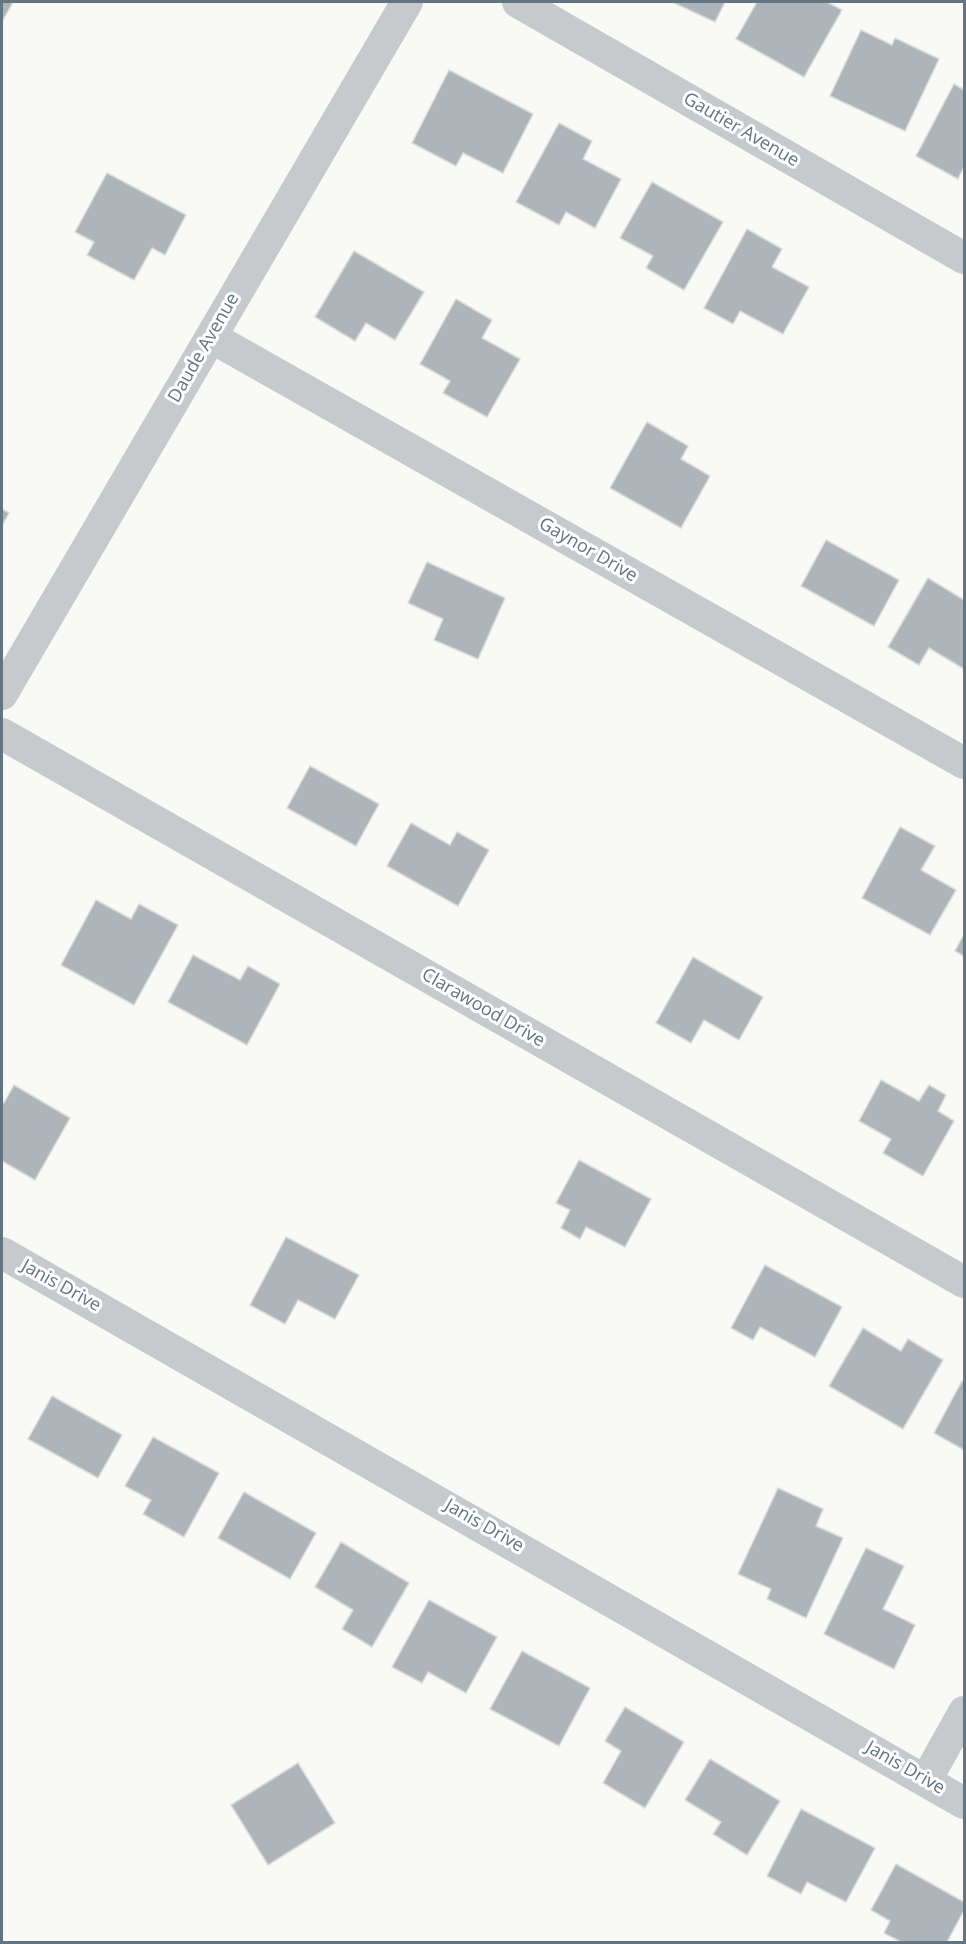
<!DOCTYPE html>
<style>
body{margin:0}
#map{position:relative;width:966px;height:1944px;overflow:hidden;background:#f9f9f6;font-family:"Open Sans",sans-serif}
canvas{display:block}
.frame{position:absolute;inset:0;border:3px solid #637582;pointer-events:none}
</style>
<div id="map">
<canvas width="966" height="1944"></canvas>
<div class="frame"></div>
</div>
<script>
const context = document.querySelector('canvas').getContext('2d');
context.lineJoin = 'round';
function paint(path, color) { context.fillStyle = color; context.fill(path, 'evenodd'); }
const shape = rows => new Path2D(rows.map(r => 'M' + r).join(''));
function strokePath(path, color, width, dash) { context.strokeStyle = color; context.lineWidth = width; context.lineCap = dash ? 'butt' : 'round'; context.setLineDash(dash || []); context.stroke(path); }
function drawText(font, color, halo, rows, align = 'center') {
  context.font = font + ' "Open Sans",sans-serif'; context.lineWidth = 6; context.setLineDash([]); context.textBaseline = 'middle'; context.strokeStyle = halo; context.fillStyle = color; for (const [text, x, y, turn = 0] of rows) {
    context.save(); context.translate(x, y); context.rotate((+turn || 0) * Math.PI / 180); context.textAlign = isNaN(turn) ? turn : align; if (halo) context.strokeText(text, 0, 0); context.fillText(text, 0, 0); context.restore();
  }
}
const building = shape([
 [2,2,13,2,2,22,2,2],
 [672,2,725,2,715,22,672,2],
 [757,2,827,2,842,10,804,77,736,39,757,2],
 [861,30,892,45,895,38,939,59,905,131,830,96,861,30],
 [449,70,533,114,503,173,463,153,456,166,412,143,449,70],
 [954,84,964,90,964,166,958,179,916,156,954,84],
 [559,123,592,141,583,159,621,179,595,228,566,212,559,225,516,202,559,123],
 [107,173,186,215,165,255,152,248,134,280,87,255,94,242,75,232,107,173],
 [652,182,723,222,684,290,646,268,653,256,620,238,652,182],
 [747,229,782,249,772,267,809,287,783,334,740,311,733,324,704,308,747,229],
 [354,251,424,292,395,340,366,323,355,341,315,317,354,251],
 [456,299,492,320,482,338,520,359,487,417,443,393,450,381,420,364,456,299],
 [647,422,688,446,681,459,710,476,681,528,610,488,647,422],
 [2,509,9,513,2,526,2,509],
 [826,540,899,580,874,626,801,586,826,540],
 [427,562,505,598,478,659,434,640,443,619,408,603,427,562],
 [928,578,964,600,964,669,929,648,919,665,888,647,928,578],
 [310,766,379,804,356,846,287,808,310,766],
 [411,823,450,845,457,832,489,850,458,906,387,866,411,823],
 [900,827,935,846,921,870,956,890,930,935,862,898,900,827],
 [96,900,131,919,139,904,178,925,134,1005,61,965,96,900],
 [964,934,964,956,955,951,964,934],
 [193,955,240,980,248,966,280,984,247,1045,168,1002,193,955],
 [693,957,763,997,739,1040,704,1020,691,1043,656,1023,693,957],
 [881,1080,919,1101,929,1085,946,1095,938,1111,954,1121,923,1176,883,1153,891,1139,859,1121,881,1080],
 [14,1085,70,1118,35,1180,2,1161,2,1101,4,1103,14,1085],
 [579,1160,651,1199,625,1247,586,1227,580,1239,561,1228,570,1210,556,1203,579,1160],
 [286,1237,359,1275,335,1319,298,1300,285,1324,250,1305,286,1237],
 [765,1265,842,1307,815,1357,760,1327,753,1340,731,1328,765,1265],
 [863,1328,901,1351,908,1339,943,1360,903,1429,829,1386,863,1328],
 [962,1381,964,1383,964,1450,934,1433,962,1381],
 [52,1396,122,1435,98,1478,28,1439,52,1396],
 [153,1437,219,1473,184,1537,143,1514,151,1500,125,1486,153,1437],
 [778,1488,823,1509,816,1526,843,1538,806,1618,767,1599,771,1589,738,1574,778,1488],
 [244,1492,316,1533,290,1579,218,1538,244,1492],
 [341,1542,409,1583,372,1647,342,1629,353,1610,315,1587,341,1542],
 [866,1548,904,1566,883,1609,915,1625,894,1669,824,1634,866,1548],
 [429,1600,497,1637,466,1693,428,1672,422,1683,392,1667,429,1600],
 [522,1651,590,1688,559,1746,490,1709,522,1651],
 [625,1707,684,1742,645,1808,603,1783,621,1751,605,1741,625,1707],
 [710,1759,780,1801,747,1855,713,1834,721,1822,685,1800,710,1759],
 [298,1763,335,1823,268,1865,231,1805,298,1763],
 [801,1809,875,1848,846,1902,807,1882,801,1894,767,1876,801,1809],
 [896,1864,964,1902,964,1910,947,1942,901,1942,884,1933,890,1921,871,1910,896,1864]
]);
paint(building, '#adb5bb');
strokePath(building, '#dadad8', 1.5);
strokePath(shape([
 [518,2,964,258],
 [211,337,964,763],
 [2,694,407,2],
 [2,734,964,1282],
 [2,1253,964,1803],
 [926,1780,964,1712]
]), '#c6cacd', 32);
drawText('18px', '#637582', '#fff', [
 ["Gautier Avenue",741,130,30],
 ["Daude Avenue",204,348,-60],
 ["Gaynor Drive",588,550,30],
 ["Clarawood Drive",483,1008,30],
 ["Janis Drive",61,1286,29],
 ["Janis Drive",484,1526,30],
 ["Janis Drive",905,1768,30]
]);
</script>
